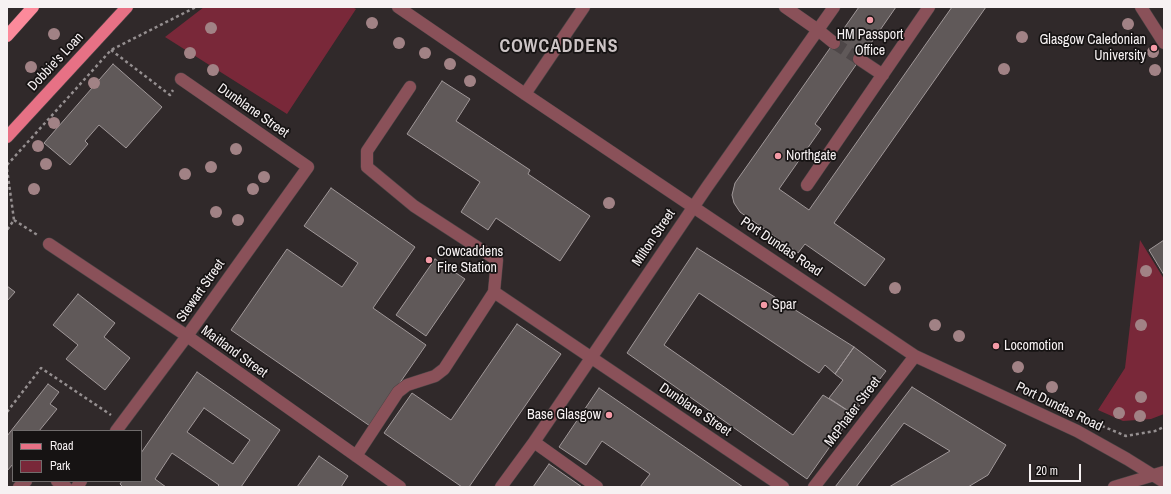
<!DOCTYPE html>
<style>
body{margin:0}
#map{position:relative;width:1171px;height:494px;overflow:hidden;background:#30292a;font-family:"Archivo Narrow",sans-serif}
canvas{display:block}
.frame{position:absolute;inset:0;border:8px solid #f6f1f2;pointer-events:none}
.legend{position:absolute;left:12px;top:430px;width:130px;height:52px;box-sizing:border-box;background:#161313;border:1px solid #706c6c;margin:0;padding:5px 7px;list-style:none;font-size:12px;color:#f6f1f2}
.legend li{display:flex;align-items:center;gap:8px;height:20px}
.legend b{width:20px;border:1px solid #706c6c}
.scale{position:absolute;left:1029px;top:464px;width:52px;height:18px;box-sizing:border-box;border:2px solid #f6f1f2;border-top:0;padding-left:5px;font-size:12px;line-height:14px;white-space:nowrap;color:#f6f1f2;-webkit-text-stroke:3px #161313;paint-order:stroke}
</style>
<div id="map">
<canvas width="1171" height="494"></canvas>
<div class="frame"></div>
<ul class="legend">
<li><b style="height:5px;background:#e77185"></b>Road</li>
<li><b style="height:11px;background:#792839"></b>Park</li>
</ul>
<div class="scale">20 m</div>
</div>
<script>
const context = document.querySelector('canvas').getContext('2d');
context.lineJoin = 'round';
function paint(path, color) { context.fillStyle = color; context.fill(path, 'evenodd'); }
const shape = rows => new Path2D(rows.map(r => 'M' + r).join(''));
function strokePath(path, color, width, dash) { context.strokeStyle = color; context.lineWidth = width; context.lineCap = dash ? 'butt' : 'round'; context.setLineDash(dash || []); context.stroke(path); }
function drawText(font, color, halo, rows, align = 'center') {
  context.font = font + ' "Archivo Narrow",sans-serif'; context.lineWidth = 3.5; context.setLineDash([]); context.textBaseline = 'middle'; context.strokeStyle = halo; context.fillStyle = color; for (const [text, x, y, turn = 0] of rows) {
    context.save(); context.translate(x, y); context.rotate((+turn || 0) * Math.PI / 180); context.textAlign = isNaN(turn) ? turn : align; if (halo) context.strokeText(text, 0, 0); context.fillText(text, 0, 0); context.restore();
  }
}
paint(shape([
 [204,7,352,7,356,9,287,114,165,37],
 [1140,240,1164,279,1164,414,1151,419,1123,421,1098,410,1125,368]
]), '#792839');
const building = shape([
 [859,7,896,7,815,124,821,129,779,189,809,210,952,7,986,7,834,223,885,259,865,286,805,244,798,253,740,212,734,203,732,195,735,183,859,7],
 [113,64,162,107,126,148,99,125,85,141,88,144,70,165,44,143,113,64],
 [442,81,470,99,456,121,530,170,528,174,590,216,560,261,496,218,488,230,461,212,480,182,407,134,442,81],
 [331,188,415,247,373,308,426,345,370,426,231,330,287,249,342,287,358,263,304,226,331,188],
 [1164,240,1164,275,1149,250,1164,240],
 [697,248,854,347,835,374,825,365,819,373,699,293,664,345,793,435,823,395,853,414,807,479,627,353,697,248],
 [435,259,465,279,426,336,396,315,435,259],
 [7,286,15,292,7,301,7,286],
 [78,294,115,323,104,337,130,358,105,390,66,359,78,345,53,325,78,294],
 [517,324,561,354,469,487,462,487,384,433,412,393,451,420,517,324],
 [854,347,886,371,853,414,829,398,843,380,835,374,854,347],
 [197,372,280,430,241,487,217,487,219,485,172,453,155,479,166,487,123,487,120,484,122,481,141,481,141,453,197,372],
 [204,408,250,440,233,464,187,432,204,408],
 [48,384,59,392,50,404,57,409,39,431,13,431,13,464,7,471,7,436,48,384],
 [912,387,1006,445,988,475,968,487,889,487,950,451,904,423,856,487,835,487,912,387],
 [599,388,743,487,640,487,650,474,602,441,586,465,559,447,599,388],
 [319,456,348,476,341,487,297,487,319,456],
 [549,464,582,487,533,487,549,464]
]);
paint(building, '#605959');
strokePath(building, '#a09899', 1);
strokePath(shape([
 [834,43,859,59]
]), '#4e4748', 12, [12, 6]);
const minor = shape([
 [398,7,525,94,915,356,1077,431,1127,459,1164,482],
 [785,7,818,30,834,43],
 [1141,7,1164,43],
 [859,59,883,75],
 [410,87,367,151,367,167,414,206,497,260,494,292,783,487],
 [525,94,584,7],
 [807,185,929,7],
 [49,244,187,336,400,487],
 [116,431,187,336,308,167,181,79],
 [534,442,597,487],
 [356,456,398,392,407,385,435,376,444,369,494,292],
 [57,481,66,487],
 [19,487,26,481],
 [77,487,81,481],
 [501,487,534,442,707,187,834,7],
 [814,487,915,356],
 [1114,487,1164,472]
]);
const major = shape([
 [7,137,127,7]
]);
const highway = shape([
 [7,36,33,7]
]);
strokePath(minor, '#4c4546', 13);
strokePath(major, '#4c4546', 13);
strokePath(highway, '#4c4546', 13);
strokePath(shape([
 [111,50,170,95,173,90],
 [7,165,111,50,196,7],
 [7,169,14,220,7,230],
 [14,220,39,236],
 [7,412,41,368,111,415],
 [1102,426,1126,436,1155,431,1164,427]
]), '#958f90', 2.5, [3, 3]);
strokePath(minor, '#8a5159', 12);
strokePath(major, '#e77185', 12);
strokePath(highway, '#fc8a9b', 12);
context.fillStyle = '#a18285';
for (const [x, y] of [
 [372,23],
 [1128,24],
 [211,28],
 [54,34],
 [1022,37],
 [399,43],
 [1153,52],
 [190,53],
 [425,53],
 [450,64],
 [31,67],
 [1004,69],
 [213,70],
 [1155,70],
 [470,81],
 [94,83],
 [54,123],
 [38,146],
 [236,149],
 [46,164],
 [211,167],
 [185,174],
 [264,177],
 [34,189],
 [253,189],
 [609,203],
 [216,212],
 [238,220],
 [1146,271],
 [895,288],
 [935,325],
 [1141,325],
 [959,336],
 [1018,367],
 [1052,387],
 [1141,397],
 [1119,413],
 [1140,416]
]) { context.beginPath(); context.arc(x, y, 6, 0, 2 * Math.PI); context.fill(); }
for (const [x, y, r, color] of [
 [870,20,4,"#f49aa6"],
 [1154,48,4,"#f49aa6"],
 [778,156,4,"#f49aa6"],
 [429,260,4,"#f49aa6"],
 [764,305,4,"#f49aa6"],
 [996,346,4,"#f49aa6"],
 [609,415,4,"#f49aa6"]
]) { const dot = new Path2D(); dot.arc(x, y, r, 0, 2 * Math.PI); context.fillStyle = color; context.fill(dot); strokePath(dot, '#161313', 1.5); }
drawText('14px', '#f6f1f2', '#161313', [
 ["HM Passport",870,35,"center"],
 ["Office",870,51,"center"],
 ["Glasgow Caledonian",1146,40,"right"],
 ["University",1146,56,"right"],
 ["Northgate",786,156],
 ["Cowcaddens",437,252],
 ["Fire Station",437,268],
 ["Spar",772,305],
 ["Locomotion",1004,346],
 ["Base Glasgow",601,415,"right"]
], 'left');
drawText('14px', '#f6f1f2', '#161313', [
 ["Dobbie's Loan",56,62,-47],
 ["Dunblane Street",253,111,35],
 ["Milton Street",654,238,-56],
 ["Port Dundas Road",781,247,34],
 ["Stewart Street",201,291,-55],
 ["Maitland Street",234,352,36],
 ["Port Dundas Road",1059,407,26],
 ["Dunblane Street",695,410,34],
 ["McPhater Street",853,412,-53]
]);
context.letterSpacing = '1px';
drawText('bold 18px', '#ccc4c5', '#161313', [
 ["COWCADDENS",559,47]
]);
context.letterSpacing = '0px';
</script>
